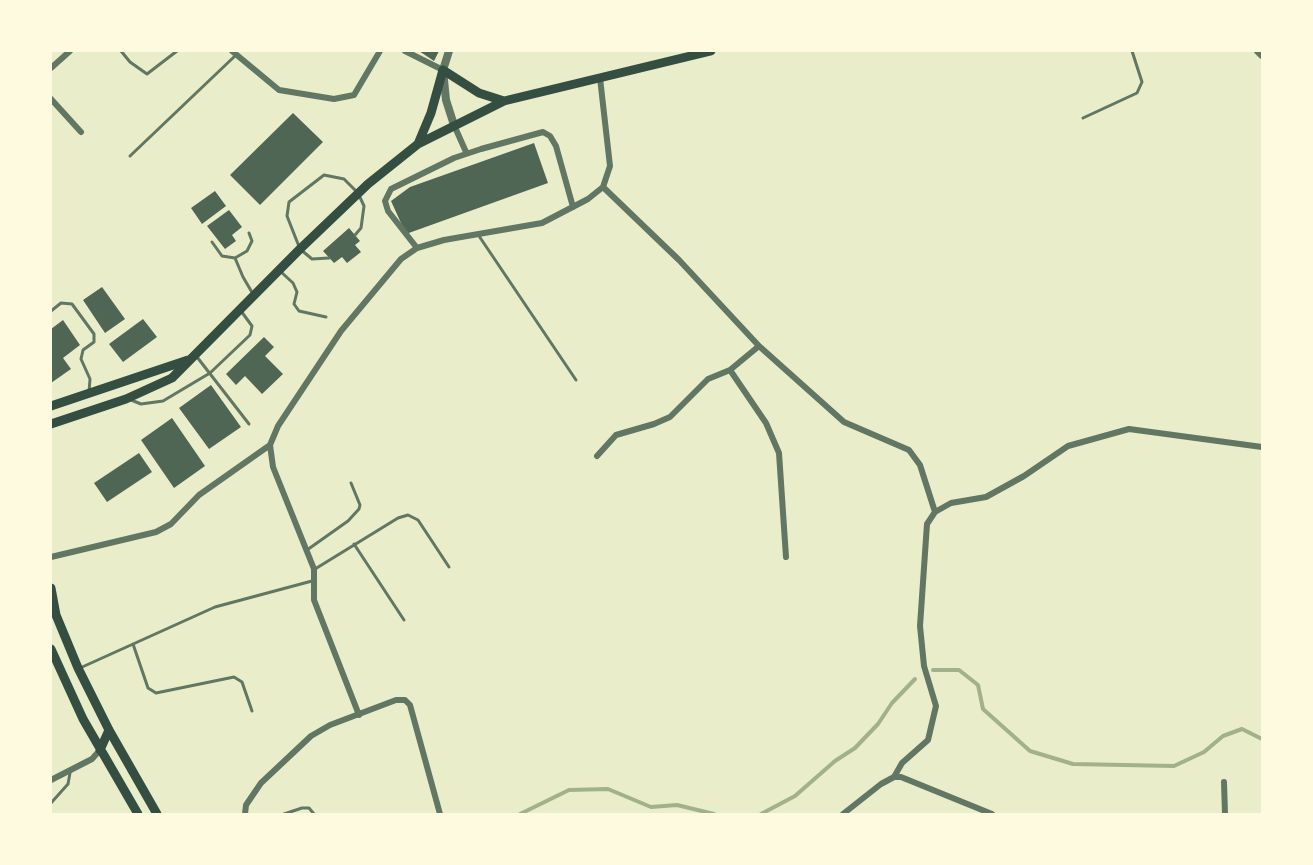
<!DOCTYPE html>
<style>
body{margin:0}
#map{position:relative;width:1313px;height:865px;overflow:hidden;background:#e9edc9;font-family:"Asap Condensed",sans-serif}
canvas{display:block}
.frame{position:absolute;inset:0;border:52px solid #fefae0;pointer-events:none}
</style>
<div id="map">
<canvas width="1313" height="865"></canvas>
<div class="frame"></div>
</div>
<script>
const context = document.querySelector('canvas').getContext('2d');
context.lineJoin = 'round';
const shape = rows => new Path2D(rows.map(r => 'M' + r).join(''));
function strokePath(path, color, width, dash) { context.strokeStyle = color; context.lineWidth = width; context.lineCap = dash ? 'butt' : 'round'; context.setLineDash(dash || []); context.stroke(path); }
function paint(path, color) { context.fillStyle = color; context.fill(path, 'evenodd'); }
strokePath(shape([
 [933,670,959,670,978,685,983,709,1030,751,1073,764,1174,766,1204,752,1223,736,1242,729,1262,739],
 [520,814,569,790,608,789,651,807,677,805,714,814],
 [761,814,795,796,835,761,855,748,878,724,892,703,915,679]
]), '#a3b18a', 4);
paint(shape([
 [419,51,439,51,434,61],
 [293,113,323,142,260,205,230,175],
 [534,143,548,183,406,234,391,201,410,187],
 [215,191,226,206,202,224,191,208],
 [229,210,242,227,232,235,236,241,225,249,207,226],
 [349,228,360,241,355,245,361,252,347,263,342,257,334,263,323,251],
 [102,287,125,319,105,333,83,300],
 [143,319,157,337,123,362,109,344],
 [63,320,80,345,63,358,71,369,51,383,51,329],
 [264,337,274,347,265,356,283,374,262,394,245,376,236,385,226,374],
 [211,385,241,427,209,449,179,408],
 [172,418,205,466,174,488,141,440],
 [139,453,152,472,107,502,94,483]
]), '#4f6655');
strokePath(shape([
 [121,51,130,62,147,74,177,51],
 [1083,118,1137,93,1142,82,1132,51],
 [130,156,236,55],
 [249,233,252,241,247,251,235,258,243,277,253,294],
 [479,236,576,380],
 [212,242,222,256,235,258],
 [329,258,312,259,300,249,287,216,289,202,324,175,344,179,358,193,364,206,361,228,355,235],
 [280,271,293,283,297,292,294,304,299,311,326,317],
 [51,311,61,303,72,304,94,334,94,342,83,350,81,359,90,379,89,392],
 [197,357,249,424],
 [131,400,141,404,163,401,210,373,250,335,252,326,241,311],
 [354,544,404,620],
 [307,550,348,521,359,509,360,505,351,483],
 [315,569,398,518,408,515,418,520,449,567],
 [133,644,148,688,156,693,234,677,242,682,252,711],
 [80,668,215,607,312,581],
 [51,803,68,784,70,773],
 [284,814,302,808,309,808,314,814]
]), '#617663', 3);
strokePath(shape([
 [232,51,279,90,334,99,354,95,380,51],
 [405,51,443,70],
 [51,68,70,51],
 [51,99,81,132],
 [454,125,466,152],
 [417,248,388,211,385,201,391,189,454,158,481,149,543,132,550,136,556,146,573,207],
 [759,346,844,422,909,450,920,465,935,512],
 [730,370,766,423,779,453,786,557],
 [597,456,616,435,654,424,670,417,708,379,730,370,759,346,679,260,603,187],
 [51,557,156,532,171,524,199,495,270,445],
 [359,715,314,600,314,569,273,467,270,445,278,426,341,331,401,259,417,248,444,240,542,223,588,199,603,187,610,166,600,78],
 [894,777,902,763,928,740,936,706,924,666,920,626,927,524,935,512,951,503,986,497,1024,476,1068,446,1129,429,1262,447],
 [51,780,92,759,100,750],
 [1224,782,1225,814],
 [245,814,246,805,261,783,311,736,330,725,396,700,405,700,410,705,440,814],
 [843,814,881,784,894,777,901,777,992,814]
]), '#617663', 6);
strokePath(shape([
 [449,51,443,70,446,100,454,125],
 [1258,51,1262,55]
]), '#617663', 8);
strokePath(shape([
 [418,144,431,113,443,70,479,93,504,101],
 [51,406,188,360],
 [51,424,126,399,172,378,300,249,368,184,418,144,504,101,711,51],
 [51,588,56,615,78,668,109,730,157,814],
 [51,649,83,719,138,814],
 [100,750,109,730]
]), '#344e41', 9);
</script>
